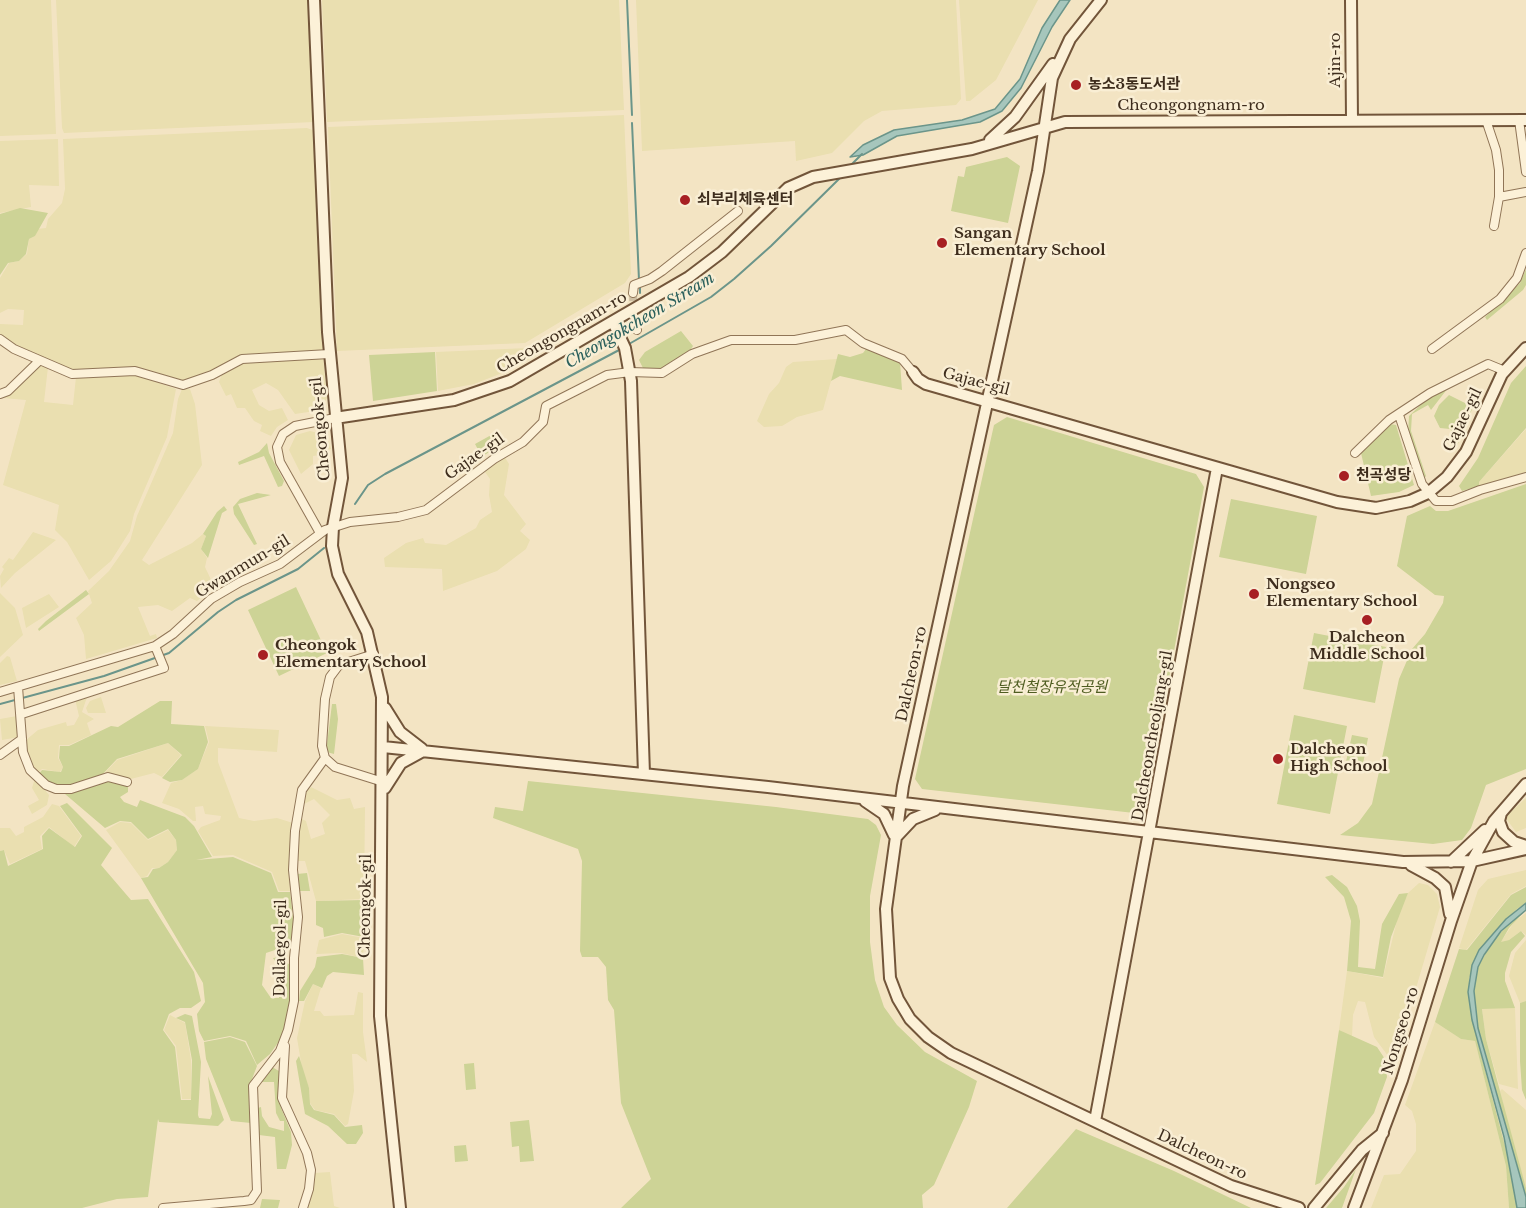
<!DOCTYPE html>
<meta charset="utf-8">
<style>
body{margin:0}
canvas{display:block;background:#f3e4c3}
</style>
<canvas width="1526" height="1208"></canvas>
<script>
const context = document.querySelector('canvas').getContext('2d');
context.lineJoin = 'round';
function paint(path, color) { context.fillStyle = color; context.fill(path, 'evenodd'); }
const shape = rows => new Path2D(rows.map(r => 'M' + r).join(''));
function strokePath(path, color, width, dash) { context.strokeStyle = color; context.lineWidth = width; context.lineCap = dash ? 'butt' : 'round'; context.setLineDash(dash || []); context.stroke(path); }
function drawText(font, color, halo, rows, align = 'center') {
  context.font = font + ' "Libre Baskerville","Noto Sans KR",serif'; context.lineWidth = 5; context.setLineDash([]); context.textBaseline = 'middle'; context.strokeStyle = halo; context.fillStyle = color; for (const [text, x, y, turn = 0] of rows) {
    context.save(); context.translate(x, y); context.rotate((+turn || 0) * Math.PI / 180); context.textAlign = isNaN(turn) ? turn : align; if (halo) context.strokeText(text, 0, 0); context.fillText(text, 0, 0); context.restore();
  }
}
paint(shape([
 [0,0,51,0,56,134,0,136],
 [56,0,309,0,314,122,64,133,62,128],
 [322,0,619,0,624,110,327,122],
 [636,0,956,0,961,99,956,105,882,111,864,121,832,153,796,161,795,141,642,151],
 [959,0,1038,0,996,80,970,101,966,101],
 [624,115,631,274,625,283,525,343,337,351,328,127],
 [307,128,315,131,323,349,320,351,240,356,215,370,184,382,133,367,74,371,10,344,0,334,0,324,23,325,24,310,8,309,0,313,0,278,9,263,19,261,27,254,29,239,35,236,37,229,46,228,48,219,62,203,65,189,63,139],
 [58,139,59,186,29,185,31,207,0,213,0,141],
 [528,348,536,355,510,370,474,384,438,391,436,352],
 [323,357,327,398,321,408,315,411,295,414,278,390,266,383,252,390,259,405,269,411,282,408,288,420,277,427,271,436,260,431,262,425,254,421,245,408,237,408,231,394,226,396,219,382,222,374,242,362],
 [837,359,823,410,797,417,782,426,764,427,757,421,769,394,779,383,786,367,793,362],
 [41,364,48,367,44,402,73,405,76,377,136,375,176,389,167,437,134,514,130,531,111,561,89,580,67,542,55,530,59,505,3,485,26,400,3,398,3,395],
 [182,389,190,389,195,404,202,465,142,560,149,565,192,543,203,534,206,536,201,549,207,558,205,567,214,586,197,601,190,598,172,611,158,605,138,607,150,636,156,634,157,638,86,659,84,635,76,618,92,603,88,591,109,571,130,541,137,516,173,433,178,399],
 [1526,429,1526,472,1479,486,1479,482],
 [310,431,327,435,331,449,319,451,319,455,313,456,313,464,301,474,289,450,296,435],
 [504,456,509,464,504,495,526,524,520,531,530,540,526,549,497,571,443,591,442,569,385,567,384,558,406,543,423,538,425,543,446,545,476,528,480,520,492,512,489,495,490,479,485,472],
 [33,532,56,540,15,573,1,588,0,576,4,569,2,567,9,558,13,560],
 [0,593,15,608,23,635,0,657],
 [49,594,59,607,26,628,22,608],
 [7,656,10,657,17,681,0,685,0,663],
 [87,697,82,712,94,719,87,723,91,735,69,745,59,745,58,758,63,767,60,772,42,769,37,774,32,769,26,750,26,740,38,730,66,722,67,726,74,725,79,716,75,699],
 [101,697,106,713,88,713,86,708,90,701],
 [17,716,19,737,2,740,0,719],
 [205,726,279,730,277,752,218,748,218,762,239,818,254,821,277,818,293,823,289,864,290,891,279,891,272,872,233,855,213,856,198,831,201,827,220,820,221,816,205,814,203,806,195,807,196,821,193,821,179,809,162,803,171,783,182,780,198,769,209,742],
 [168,743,181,755,162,777,154,773,127,780,101,777,117,760],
 [35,778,49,795,47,805,32,814,28,806,39,800,32,788],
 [311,787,337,800,350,798,354,809,365,807,364,899,316,901,305,861,297,861,298,832,302,819,306,821,311,839,325,834,322,823,330,815,314,799,304,804,303,796],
 [1526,798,1526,828,1516,832,1505,817],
 [52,804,59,806,81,836,74,847,49,827,40,836,42,849,10,864,4,850,0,851,0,828,10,828,16,836,24,832,24,827,43,817],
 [120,822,131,823,148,840,168,830,176,840,177,850,168,862,159,868,152,868,147,876,141,878,106,830],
 [1526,870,1526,886,1511,894,1466,950,1459,948,1478,890,1488,879],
 [1419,883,1428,885,1437,894,1440,907,1396,1056,1391,1060,1374,1037,1365,1002,1358,1001,1353,1015,1352,1037,1339,1030,1347,971,1383,978,1399,912,1408,893],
 [1526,913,1526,935,1521,931,1509,940,1500,943,1515,921],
 [342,934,364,938,363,958,341,953,316,954,319,940],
 [1526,940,1526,1001,1520,1003,1509,976,1515,953],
 [313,984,321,988,314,1011,320,1011,324,1016,354,1015,358,992,363,993,363,1032,367,1062,357,1054,352,1054,354,1091,348,1124,345,1126,334,1114,315,1110,310,1103,309,1088,303,1074,297,1038,305,1001],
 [1482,1008,1515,1008,1518,1089,1499,1084,1486,1039],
 [170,1015,185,1023,191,1060,191,1099,182,1099,176,1046,164,1030],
 [1435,1022,1461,1039,1475,1041,1506,1166,1509,1208,1371,1208,1384,1175,1400,1174,1416,1151,1416,1124,1412,1111,1405,1105],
 [1502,1089,1526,1110,1526,1188,1508,1127,1500,1091],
 [330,1172,334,1206,340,1208,306,1208,314,1173]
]), '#eadfb0');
paint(shape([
 [1007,157,1020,166,1008,223,951,211,958,176,964,177,966,167],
 [20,208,48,213,35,236,29,239,26,254,19,261,8,263,0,275,0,214],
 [1526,269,1526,285,1523,290,1487,320,1485,317,1520,283],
 [681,331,693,346,691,349,659,371,645,372,639,360,645,352],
 [866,349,900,362,902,390,840,376,831,381,838,354,850,357,863,353],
 [435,352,437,391,373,401,369,355],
 [1526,366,1526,428,1479,482,1479,486,1462,491,1459,486,1478,458,1511,383],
 [1448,388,1431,410,1428,405,1412,414,1411,431,1426,476,1424,479,1408,433,1409,416,1430,396],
 [1449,395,1473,407,1455,451,1451,448,1453,433,1450,429,1440,428,1434,416,1439,405],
 [1007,417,1196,474,1204,487,1146,804,1134,813,922,789,915,779,994,425],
 [1390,424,1396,425,1414,485,1399,492,1371,496,1361,453],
 [493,434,497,439,489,446,489,452,482,457,475,444],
 [267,443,269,453,284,481,282,486,278,487,264,456,239,465,238,462,259,452],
 [1526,484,1526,769,1486,785,1471,828,1462,840,1433,844,1340,835,1358,823,1372,804,1399,679,1412,649,1425,634,1443,603,1444,596,1435,595,1397,566,1407,516,1430,506,1436,511,1448,511],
 [257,493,271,495,238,504,257,544,254,545,234,514,233,507,240,499],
 [1231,499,1317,516,1306,574,1219,557],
 [224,506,227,510,222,513,208,558,201,549,206,536,203,534,217,512],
 [296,587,327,653,279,676,248,610],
 [86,590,89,594,39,631,38,629,46,621],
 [1314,633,1386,647,1375,703,1303,689],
 [160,701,172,701,171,724,204,726,208,742,198,769,182,780,170,782,162,778,182,755,168,743,117,759,100,777,70,787,52,786,38,775,42,770,61,772,63,767,59,758,60,746,69,746,111,726,118,727],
 [332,704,336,704,338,719,334,754,327,752,327,744],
 [1294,715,1347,726,1330,814,1277,804],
 [1352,735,1368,738,1362,769,1345,766],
 [109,780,128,787,128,792,120,797,124,802,137,807,140,800,185,817,194,826,212,857,196,860,233,857,271,873,278,892,290,892,294,927,290,945,266,953,262,985,271,998,279,998,280,969,273,958,280,957,290,965,289,1006,282,1037,270,1054,257,1065,246,1041,230,1036,204,1041,199,1031,197,1014,205,1002,203,983,141,878,148,877,153,869,159,868,168,862,177,850,176,840,168,829,148,839,131,822,120,821,105,828,65,794,65,791],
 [528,781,776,807,868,819,876,825,881,835,870,896,870,942,875,980,884,1007,897,1025,925,1052,977,1081,969,1107,934,1185,922,1195,923,1208,621,1208,651,1179,621,1103,614,1010,608,1000,606,967,598,957,582,957,580,951,582,861,578,849,493,818,495,807,523,811],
 [67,803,112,848,101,865,131,900,148,899,194,972,201,1001,191,1008,180,1008,169,1014,163,1030,175,1047,181,1100,191,1100,192,1060,185,1022,176,1018,185,1014,192,1016,201,1062,198,1115,199,1118,210,1119,212,1114,208,1076,224,1120,218,1126,159,1122,158,1119,148,1197,117,1199,82,1208,0,1208,0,851,4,850,8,866,43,849,42,836,49,828,75,847,82,836,60,806],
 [307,873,310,891,300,891,297,874],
 [1332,875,1347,887,1357,906,1360,921,1358,967,1375,969,1382,924,1399,894,1408,893,1391,937,1383,977,1347,971,1351,921,1344,897,1325,877],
 [1526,887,1526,903,1517,909,1479,950,1469,979,1472,1020,1510,1165,1517,1208,1509,1208,1506,1166,1475,1041,1461,1039,1435,1022,1459,949,1467,950,1511,895],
 [364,900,364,937,342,933,324,937,323,928,316,925,316,901],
 [1526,910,1509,928,1501,942,1509,940,1521,931,1525,936,1511,952,1505,973,1505,981,1515,1008,1482,1009,1486,1039,1526,1188,1526,1200,1478,1028,1474,991,1478,967,1492,942,1512,920],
 [342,954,363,958,364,975,333,972,327,976,322,988,313,984,304,1001,299,1001,300,991,315,967,317,957],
 [1526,1001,1526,1100,1522,1090,1520,1061,1520,1003],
 [1339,1030,1377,1047,1385,1059,1387,1077,1374,1113,1320,1183,1315,1185],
 [230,1037,245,1042,257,1066,249,1087,251,1123,231,1121,206,1059,204,1042],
 [299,1056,309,1088,310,1104,314,1110,334,1115,345,1127,362,1125,363,1133,356,1144,347,1144,328,1126,305,1114,296,1061],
 [474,1063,476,1089,466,1090,464,1064],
 [272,1067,279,1071,281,1108,291,1132,292,1145,286,1169,277,1169,275,1137,259,1135,258,1108,261,1107,262,1116,269,1127,284,1131,284,1121,280,1121,276,1113,274,1082,260,1082],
 [529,1120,534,1161,520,1162,519,1146,512,1147,510,1122],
 [1076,1129,1174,1171,1251,1208,1007,1208],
 [466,1145,468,1161,455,1162,454,1146],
 [1356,1169,1342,1208,1326,1208,1344,1187],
 [262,1199,280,1200,278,1208,260,1208]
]), '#cdd396');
const water = shape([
 [1060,0,1070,0,1052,27,1021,88,1002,111,980,122,897,136,863,155,850,157,863,145,894,130,962,120,995,109,1020,79,1042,28,1060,0],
 [1526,903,1526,910,1501,931,1484,955,1478,967,1474,991,1478,1028,1526,1197,1526,1208,1517,1208,1504,1137,1472,1020,1468,992,1472,965,1479,950,1506,919,1526,903]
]);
paint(water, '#a6c6bc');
strokePath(water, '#6b958a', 1.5);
strokePath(shape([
 [627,0,632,115],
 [632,123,639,280],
 [849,167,862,154],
 [640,287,640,293],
 [629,344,711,297,734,279,771,246,842,176],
 [355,504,368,485,385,474,621,349],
 [0,704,104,676,169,653,218,612,236,600,298,569,324,548]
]), '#6b958a', 2);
strokePath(shape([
 [633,293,634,322]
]), '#cfbfa2', 8, [8, 4]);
const street = shape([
 [1486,120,1496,150,1499,170,1499,197,1494,226],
 [1519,120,1526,172],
 [1499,197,1526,192],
 [633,293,634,285,650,279,662,271,738,211],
 [634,322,637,330],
 [0,339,14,349,72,374,135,371,183,385,212,375,242,359,329,354],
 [1432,349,1500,299,1517,278,1526,253],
 [0,394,8,391,39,361],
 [1399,415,1422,484,1436,501,1452,501,1480,490,1526,477],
 [1355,453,1389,420,1430,393,1488,364,1505,371],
 [320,533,280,462,277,447,283,434,295,426,335,418],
 [374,654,339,665,330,677,325,699,322,746,325,758,335,767,383,782],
 [18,687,23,752,30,770,46,785,56,789,71,789,108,777,127,782],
 [0,692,155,646,173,634,211,599,240,582,280,564,325,530,350,522,398,517,426,510,494,459,523,442,543,422,546,406,607,375,630,372,662,373,692,354,731,340,795,340,846,330,863,343,902,359,913,372],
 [22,714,164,668,155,646],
 [0,755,22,739],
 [285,1046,282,1098,307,1153,311,1170,309,1189,303,1208],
 [163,1208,244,1201,251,1200,257,1191,253,1086,280,1051,288,1030,294,1001,294,958,298,917,293,870,295,831,302,790,325,758]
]);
const secondary = shape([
 [314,0,328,332,342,478,333,527,332,546,338,574,367,632,382,697,380,1016,400,1208],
 [1101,0,1070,39,1052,78,1038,171,903,786,886,909,890,978,898,999,910,1019,928,1037,951,1053,1231,1186,1299,1208],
 [1351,0,1352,120],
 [990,140,1015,117,1053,64],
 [613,322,625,348,631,381,644,774],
 [913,372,918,379,926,384,1337,502,1376,508,1410,501,1428,493,1447,477,1466,452,1502,374,1526,348],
 [335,418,454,400,510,381,689,277,722,252,788,188,813,177,972,149,1065,122,1526,120],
 [385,708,400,732,422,749],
 [383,747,768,787,1403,862,1472,861,1526,849],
 [385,788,401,763,421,752],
 [865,801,884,814,894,835],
 [1501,813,1499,821,1503,832,1514,842,1526,846],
 [897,836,913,819,935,810],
 [1451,862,1485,830],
 [1411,865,1435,878,1445,887,1450,914],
 [1095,1121,1217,468],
 [1314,1208,1362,1150,1383,1133],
 [1354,1208,1402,1080,1451,921,1472,861,1494,821,1526,784]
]);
strokePath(street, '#907557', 10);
strokePath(secondary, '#72553a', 14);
strokePath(street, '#fcf1d8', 8);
strokePath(secondary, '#fcf1d8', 10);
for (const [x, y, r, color] of [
 [1076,85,6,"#a72023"],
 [685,200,6,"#a72023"],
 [942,243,6,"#a72023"],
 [1344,476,6,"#a72023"],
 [1254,594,6,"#a72023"],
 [1367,620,6,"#a72023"],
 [263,655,6,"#a72023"],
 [1278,759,6,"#a72023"]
]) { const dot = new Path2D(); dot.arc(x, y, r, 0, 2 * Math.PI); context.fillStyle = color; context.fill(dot); strokePath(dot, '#f9eed4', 2); }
drawText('15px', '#3e2d1d', '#f9eed4', [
 ["Ajin-ro",1336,60,-90],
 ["Cheongongnam-ro",1191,106],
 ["Cheongongnam-ro",562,333,-30],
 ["Gajae-gil",976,382,15],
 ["Gajae-gil",1463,420,-64],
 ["Cheongok-gil",321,429,-95],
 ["Gajae-gil",475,457,-35],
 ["Gwanmun-gil",243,567,-31],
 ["Dalcheon-ro",912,674,-78],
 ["Dalcheoncheoljang-gil",1153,736,-80],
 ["Cheongok-gil",366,906,-89],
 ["Dallaegol-gil",281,948,-89],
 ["Nongseo-ro",1401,1031,-73],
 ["Dalcheon-ro",1202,1155,25]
]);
drawText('bold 15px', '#3e2d1d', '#f9eed4', [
 ["농소3동도서관",1088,85],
 ["쇠부리체육센터",697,200],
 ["Sangan",954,234],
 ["Elementary School",954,251],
 ["천곡성당",1356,476],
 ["Nongseo",1266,585],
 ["Elementary School",1266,602],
 ["Dalcheon",1367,638,"center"],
 ["Middle School",1367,655,"center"],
 ["Cheongok",275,646],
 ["Elementary School",275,663],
 ["Dalcheon",1290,750],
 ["High School",1290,767]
], 'left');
drawText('italic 15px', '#4f5d21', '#f9eed4', [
 ["달천철장유적공원",1052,688]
]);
drawText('italic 16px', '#2b605c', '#f9eed4', [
 ["Cheongokcheon Stream",640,321,-31]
]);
</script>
